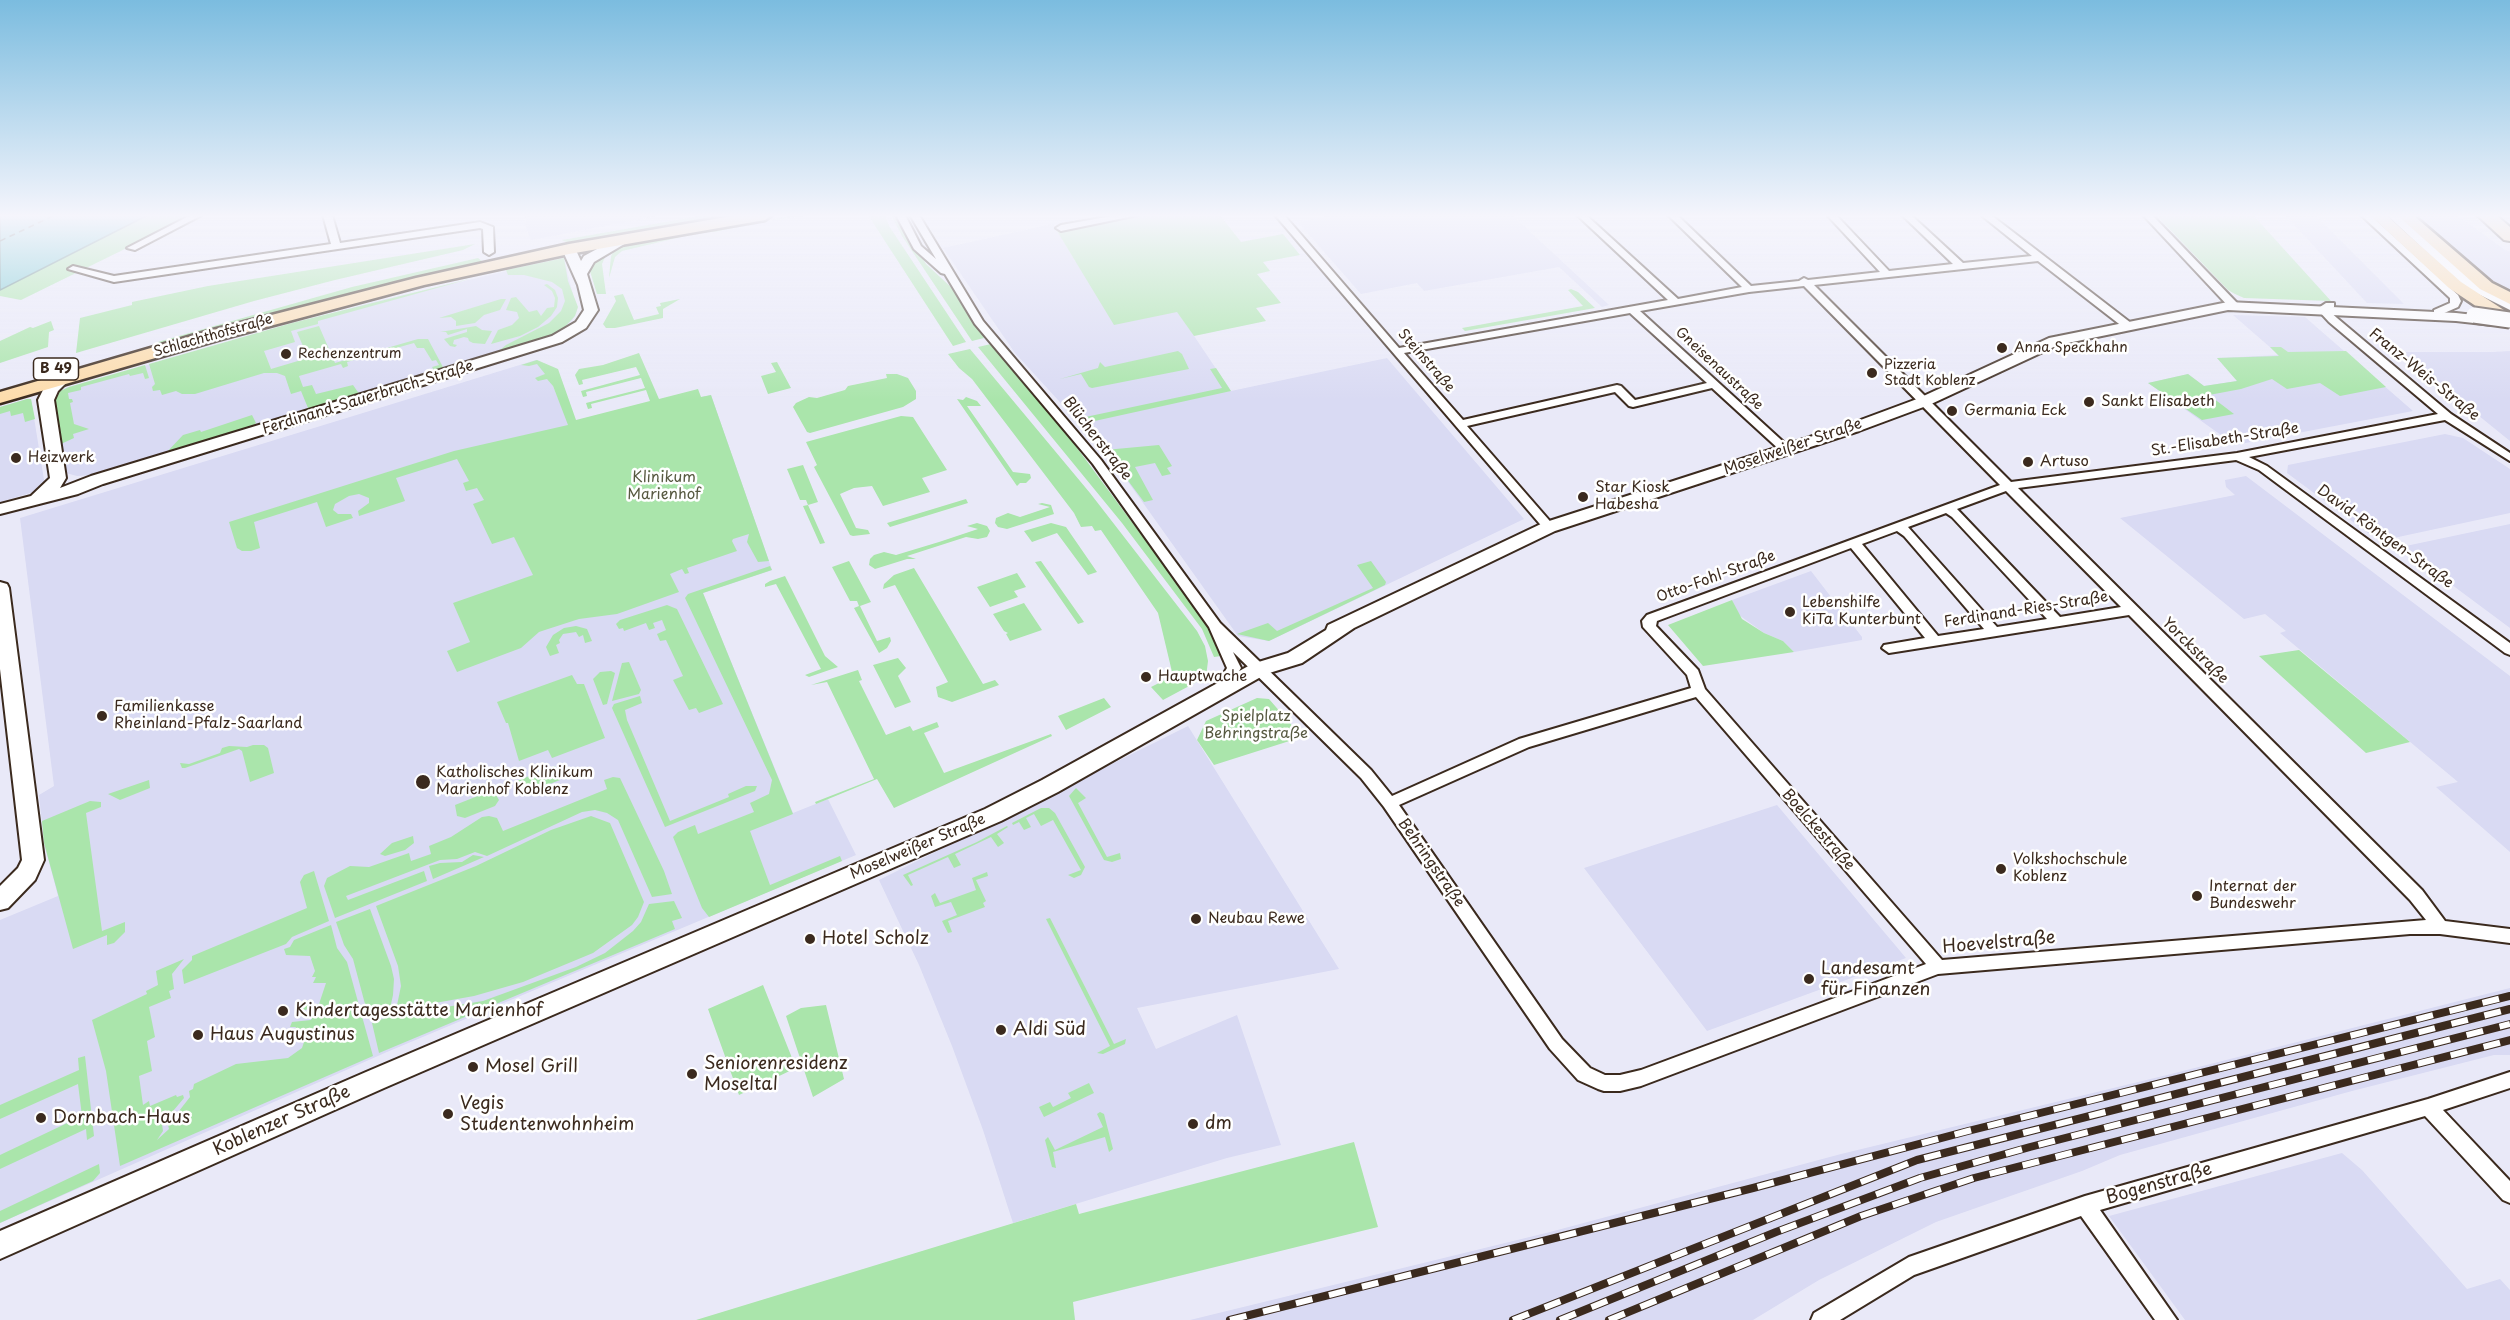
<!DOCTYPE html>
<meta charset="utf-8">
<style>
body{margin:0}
canvas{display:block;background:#e9e9f8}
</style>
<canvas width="2510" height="1320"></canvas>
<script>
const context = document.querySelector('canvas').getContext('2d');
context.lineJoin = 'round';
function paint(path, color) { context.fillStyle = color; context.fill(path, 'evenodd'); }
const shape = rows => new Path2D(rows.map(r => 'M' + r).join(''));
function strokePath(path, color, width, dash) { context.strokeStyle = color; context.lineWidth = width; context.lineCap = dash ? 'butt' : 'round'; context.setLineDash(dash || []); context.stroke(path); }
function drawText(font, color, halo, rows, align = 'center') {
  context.font = font + ' "Playpen Sans",sans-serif'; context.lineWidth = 5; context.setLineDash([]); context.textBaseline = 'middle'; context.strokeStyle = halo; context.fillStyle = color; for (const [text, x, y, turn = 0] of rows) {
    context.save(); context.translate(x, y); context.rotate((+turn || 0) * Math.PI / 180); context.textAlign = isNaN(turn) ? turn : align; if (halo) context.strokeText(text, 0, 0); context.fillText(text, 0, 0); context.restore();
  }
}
paint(shape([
 [662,215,531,240,526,227,525,216],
 [1333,215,1512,215,1609,305,1602,307,1559,267,1424,291,1417,283,1361,294,1298,222],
 [2285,215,2315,215,2404,304,2367,303],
 [2412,215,2457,215,2505,250,2510,251,2510,292,2499,290],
 [1053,224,1075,261,1178,312,1231,391,1387,358,1524,519,1269,641,1238,636,1111,458,1015,353,943,248],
 [564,258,577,311,572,321,562,330,538,341,92,475,77,476,66,473,54,403,65,388,373,302],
 [2233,315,2305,317,2413,411,2235,445,2148,383,2188,374,2204,386,2237,381,2217,358,2279,355],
 [2510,351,2510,441,2400,352,2493,352],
 [536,360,548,374,569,425,711,395,772,570,703,593,793,813,828,799,856,855,387,1052,0,1223,0,920,58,896,44,843,39,795,54,786,20,518],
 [27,399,31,399,45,486,37,491,0,502,0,407],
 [2445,434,2463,438,2510,469,2510,513,2389,539,2378,531,2368,533,2287,473,2288,465],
 [2246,476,2510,676,2510,852,2436,787,2458,782,2280,633,2286,631,2265,614,2244,619,2120,518,2235,495,2226,487,2225,480],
 [2510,524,2510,628,2401,547],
 [1811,571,1862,637,1862,640,1794,652,1783,641,1764,633,1739,615,1732,600],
 [1188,726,1339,969,1137,1008,1156,1049,1237,1015,1281,1145,1227,1158,1013,1223,983,1130,952,1046,919,965,879,880],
 [1777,805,1906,958,1707,1031,1584,868],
 [2510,988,2510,1055,2494,1055,2352,1091,2120,1155,2082,1171,1936,1222,1819,1280,1753,1320,1190,1320,1550,1232,1841,1154,2167,1075],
 [2342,1153,2362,1170,2467,1289,2500,1279,2510,1290,2510,1320,2185,1320,2109,1216]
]), '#d9daf3');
paint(shape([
 [148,215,194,215,21,300,0,296,0,290],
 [705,215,741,215,572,245,562,240],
 [797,215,813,215,764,221,715,232,702,232,622,251,615,257,609,278,611,256,614,251,626,245],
 [868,215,885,215,889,226,966,342,953,346],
 [891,215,896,215,926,264,953,289,984,338,972,341,902,236],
 [1146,215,1220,215,1241,242,1283,234,1300,255,1263,262,1270,271,1257,274,1281,303,1256,308,1266,321,1194,336,1177,312,1114,325,1057,231],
 [2156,215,2253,215,2331,301,2244,298,2235,294,2228,290],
 [475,244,463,250,335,280,254,301,76,353,80,318,132,305,132,302,208,286],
 [599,254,606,255,602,264,606,294,597,294,589,268],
 [478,258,482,261,480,264,149,348,158,342,352,287],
 [564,258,568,281,578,307,575,316,562,330,547,338,495,354,506,345,549,323,561,311,565,301,562,289,552,282,524,275,508,275,506,270],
 [473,278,318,321,318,324,291,331,295,342,264,351,271,369,308,358,297,332,319,326,335,363,418,339,428,339,444,369,434,370,432,367,439,365,436,360,432,361,424,348,417,348,414,343,389,350,390,354,384,356,382,352,347,362,348,366,343,368,341,364,299,376,303,387,312,385,316,394,353,385,360,395,300,413,298,412,308,408,301,391,291,394,285,376,277,373,264,373,195,394,182,394,176,391,162,395,160,390,153,391,152,387,155,384,149,364,292,323],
 [547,284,555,290,558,298,557,307,551,316,538,327,520,336,491,344,498,330,512,325,519,318,517,312,506,310,511,298,516,297,529,312,537,310,541,316,547,308,554,307,555,298,552,291,544,285],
 [1571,289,1578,292,1595,308,1465,331,1462,328,1583,306,1568,290],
 [623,294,634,320,659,314,656,307,661,306,660,303,680,299,663,309,663,318,615,328,606,328,603,324,616,301,614,296],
 [501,299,506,299,500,310,484,315,475,323,456,326,456,321,451,317,439,318],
 [51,321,54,330,49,332,48,347,0,363,0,341,30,327,33,328],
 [476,326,482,330,492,331,485,344,473,343,469,341,468,338,464,337,454,340,453,344,457,345,455,347,450,346,444,339,467,332,467,329,448,335,446,332,440,332],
 [991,344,1066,433,1202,617,1217,638,1221,656,1214,657,1202,629,1122,523,978,347],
 [2270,347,2281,347,2288,352,2346,351,2386,387,2340,396,2320,383,2287,389,2272,379,2241,389,2209,395,2234,414,2202,420,2148,383,2188,374,2204,386,2237,381,2217,358,2279,356],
 [970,349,1090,493,1197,631,1205,646,1208,661,1206,677,1163,700,1151,687,1173,676,1158,613,1101,530,1095,531,1092,526,1081,527,1074,513,972,379,959,368,948,354],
 [1178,351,1182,354,1189,369,1092,388,1089,387,1081,374,1060,379,1098,368,1100,362,1105,367],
 [639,353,659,399,698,389,701,397,711,395,769,561,758,562,747,542,749,534,733,539,732,541,737,551,687,568,689,573,685,574,682,569,670,574,679,592,617,614,579,619,548,629,539,632,521,648,457,672,447,651,470,642,453,603,533,575,514,537,492,544,473,504,484,500,477,488,466,491,463,483,469,481,457,459,396,478,405,501,359,516,358,511,369,503,369,498,359,494,349,496,335,504,333,510,338,514,351,514,353,518,326,527,317,502,254,522,260,548,251,551,242,551,237,548,229,522,454,451,568,425,553,386,547,379,538,381,535,378,545,374,537,364,529,366,521,365,537,360,558,369,576,420,650,401,646,390,591,404,592,408,588,409,586,403,645,388,641,378,586,392,587,396,583,397,581,391,640,375,636,367,582,380,583,384,579,385,575,375,579,369,603,365],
 [777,362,791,388,768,394,761,376,776,372,771,363],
 [145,365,149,378,145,379,143,373,130,376,129,374,81,387,81,390,68,393,69,399,72,399,73,402,70,403,74,424,89,429,73,434,74,438,61,444,54,403,56,393,69,387],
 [1216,368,1231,391,1081,424,1076,419,1222,388,1210,369],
 [886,374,897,374,908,378,916,391,916,399,903,407,810,433,807,432,793,407,796,403,809,397,817,398,845,390,848,386,887,378],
 [966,397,977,401,981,406,967,406,1013,472,1030,474,1031,478,1026,483,1020,483,1017,486,957,399,963,400],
 [27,399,31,399,35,419,25,422,23,413,11,416,10,411,0,414,0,407],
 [252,415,256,423,251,427,166,453,183,435,200,430,201,432],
 [901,416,913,417,947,470,922,478,930,492,883,506,872,486,854,488,840,494,856,528,868,530,870,534,853,536,850,535,814,467,817,465,806,442],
 [1159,445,1172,466,1167,468,1171,474,1162,476,1155,463,1135,467,1153,500,1144,502,1105,450],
 [803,465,818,502,808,505,825,543,820,544,803,506,808,505,806,500,800,500,787,469],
 [966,499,968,503,890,527,887,523],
 [1042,503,1051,505,1054,514,1007,529,998,527,995,523,996,518,1008,513,1020,517,1050,507,1038,504],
 [977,523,987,526,990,531,987,537,978,539,966,537,907,556,916,559,907,559,875,569,869,565,870,559,874,555,884,552,896,555,939,542,978,529,967,526],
 [1051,523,1066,527,1097,572,1088,575,1057,533,1032,542,1024,531],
 [849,561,871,602,860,606,877,641,890,637,891,641,887,648,879,653,854,608,859,606,857,601,850,601,832,567],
 [1041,561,1084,622,1078,624,1035,562],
 [1371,561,1386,582,1385,585,1269,641,1237,634,1268,623,1277,631,1373,588,1357,565],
 [770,566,772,570,703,593,793,814,750,831,770,885,840,856,842,861,709,917,702,908,673,837,678,832,695,825,698,834,754,812,750,803,769,794,772,780,685,598,688,594],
 [914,568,983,684,995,680,999,685,952,702,938,697,936,687,948,682,895,585,883,589,884,584,894,575],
 [1017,573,1026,587,1014,591,1018,597,990,607,977,587],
 [785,576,825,656,838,667,809,677,805,675,821,669,776,584,765,587,765,584,770,581],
 [1732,600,1742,619,1764,633,1783,641,1794,652,1703,666,1668,625],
 [1024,603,1042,630,1010,641,1006,634,1008,633,1004,631,993,614],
 [667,605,677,609,723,704,699,713,696,708,689,710,673,680,683,676,666,640,660,641,657,634,666,630,662,620,653,623,655,628,649,630,646,623,624,631,623,628,619,629,616,624,620,620],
 [576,626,587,629,592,641,585,643,583,635,579,637,576,632,563,634,559,640,560,643,556,645,559,653,550,656,546,647,553,635,564,628],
 [2299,650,2410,742,2366,753,2259,656],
 [898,658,906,668,898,676,911,702,895,708,873,665],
 [629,662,641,690,639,694,612,701,622,663],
 [858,670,862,680,859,681,886,735,910,726,913,731,937,722,939,727,924,733,944,773,1051,734,1052,736,894,808,877,779,816,804,815,802,874,779,827,682,811,685],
 [611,671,615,673,607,704,603,705,593,679,600,672],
 [572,675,577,684,584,684,605,738,552,758,548,750,519,761,508,723,506,723,497,702],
 [640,696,642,703,625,710,627,720,670,821,729,797,728,794,746,786,757,786,755,791,665,827,612,708,614,704],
 [1104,698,1111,707,1066,730,1058,716],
 [1257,698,1269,699,1302,737,1214,765,1197,740,1206,721],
 [253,745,264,745,268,748,274,773,250,782,242,751,239,749,185,768,182,768,180,763,189,764,220,753,222,748,229,746,247,747],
 [555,766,560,780,529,792,515,793,514,782],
 [613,777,620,778,664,871,672,894,652,897,618,820,607,813,595,810,582,812,487,856,475,852,457,859,440,860,346,896,348,900,424,871,427,881,335,918,324,886,327,878,350,866,369,867,409,853,411,861,431,854,429,846,451,837,482,817,489,816,497,818,503,831,607,789,604,780],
 [149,780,150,788,120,800,108,794],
 [1076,788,1086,798,1078,803,1107,857,1120,853,1121,859,1112,862,1104,860,1069,796],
 [493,790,499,800,495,806,465,818,457,816,455,805],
 [90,801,101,802,101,807,86,813,102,931,125,922,125,932,114,943,107,945,107,935,73,949,44,843,42,821],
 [1041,808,1049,808,1055,813,1085,867,1081,875,1074,878,1068,875,1081,870,1053,820,1041,826,1034,814,1026,818,1031,827,1024,830,1019,822,1013,825,1012,823],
 [591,816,610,823,644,902,638,917,632,925,593,953,523,982,474,996,396,1010,401,986,398,966,376,906,476,866,551,830],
 [1007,826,1008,827,997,834,1004,843,998,847,991,837,955,854,961,865,954,868,948,857,908,875,913,885,911,886,903,875,977,842],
 [413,836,414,843,405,850,385,856,380,854,392,843],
 [473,855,484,857,433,879,429,866,440,863,462,862],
 [314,871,329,921,292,937,286,944,184,984,182,970,192,960,192,956,307,908,300,882,304,875],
 [987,872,988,876,976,880,986,901,983,903,985,907,948,921,952,932,948,933,942,921,957,915,951,902,935,907,931,896,935,893,940,903,976,890,972,878],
 [674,901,682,918,672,921,675,929,379,1053,372,1023,390,1016,483,1001,576,967,605,953,633,931,641,922,649,904],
 [370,909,391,966,394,979,393,995,389,1013,369,1019,353,959,344,945,336,922],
 [1050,918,1114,1044,1126,1039,1125,1044,1103,1054,1097,1053,1110,1046,1046,919],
 [331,925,337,948,347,962,373,1056,120,1166,106,1071,92,1020,147,994,146,991,158,985,156,971,184,959,172,974,174,989,169,991,171,998,149,1007,155,1037,147,1041,152,1071,139,1076,143,1105,149,1101,150,1106,176,1095,177,1097,183,1095,184,1098,162,1124,163,1131,157,1140,169,1129,168,1125,190,1097,189,1091,193,1089,194,1084,236,1064,288,1058,302,1048,306,1036,292,1037,296,1027,290,1027,292,1022,311,1020,316,1009,302,1010,304,1005,319,1004,326,983,313,983,316,977,312,977,315,971,310,956,286,955,284,949,290,947,294,940],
 [763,985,796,1068,739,1095,708,1009],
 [826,1005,844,1079,813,1097,786,1016,801,1008],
 [85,1056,94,1136,87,1140,86,1129,0,1169,0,1155,82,1116,78,1084,0,1119,0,1105,79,1070,78,1058],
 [1089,1083,1094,1093,1044,1117,1039,1107,1050,1102,1053,1107,1071,1098,1068,1093],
 [1100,1112,1104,1114,1113,1149,1109,1152,1105,1137,1053,1152,1056,1168,1052,1167,1045,1140,1048,1137,1055,1150,1103,1127,1097,1114],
 [1354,1142,1378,1227,1073,1302,1075,1320,696,1320,1076,1204,1079,1214],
 [99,1164,100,1173,93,1181,0,1223,0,1211]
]), '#aae5ab');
const water = shape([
 [0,215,148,215,0,290,0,215]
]);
paint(water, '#78c9d1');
strokePath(water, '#608989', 1.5);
strokePath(shape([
 [0,241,55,215]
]), '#4d5a54', 1.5, [6, 4.5]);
const street = shape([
 [191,215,202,215,135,250,127,248,191,215],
 [323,215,332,215,340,243,480,222,493,227,494,252,489,255,484,252,483,229,480,228,114,282,68,269,73,266,114,276,331,244,323,215],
 [896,215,905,215,921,246,936,259,910,215,919,215,983,321,1101,460,1220,623,1371,770,1392,796,1519,739,1691,688,1687,675,1643,627,1642,621,1647,615,2000,485,1804,286,1749,292,1640,311,1790,448,1790,452,1782,452,1712,388,1633,407,1629,406,1615,392,1467,426,1555,527,1549,531,1545,530,1275,215,1284,215,1399,348,1668,300,1577,215,1586,215,1678,299,1742,287,1668,215,1677,215,1751,286,1799,281,1804,278,1808,280,1880,272,1827,215,1836,215,1889,271,1953,264,1902,215,1911,215,1963,263,2032,256,1981,215,1991,215,2131,323,2131,327,2123,327,2038,261,1814,285,2011,482,2237,453,2438,414,2329,322,2317,309,2326,303,2334,303,2334,307,2328,310,2337,318,2451,414,2510,453,2510,461,2445,420,2249,457,2267,466,2510,643,2510,655,2505,653,2259,470,2236,460,2018,488,2422,890,2445,921,2510,929,2510,943,2440,934,2410,934,1938,974,1641,1086,1620,1091,1604,1091,1598,1089,1578,1080,1550,1049,1384,807,1361,778,1233,652,1241,668,1226,693,1216,693,1214,690,1227,668,1209,627,1093,464,975,324,945,274,941,273,914,249,896,215],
 [1630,313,1707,383,1635,400,1621,386,1617,385,1463,420,1404,353,1630,313],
 [2006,491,2121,607,2060,617,1957,509,2006,491],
 [1946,513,1952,517,2047,619,1997,627,1908,527,1946,513],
 [1897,531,1904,536,1984,629,1938,636,1862,544,1897,531],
 [1851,548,1925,638,1884,645,1882,648,1889,653,2129,615,2410,900,2426,920,1942,960,1705,689,1698,670,1656,626,1657,621,1851,548],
 [1696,697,1926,964,1641,1070,1620,1075,1605,1075,1590,1068,1562,1039,1399,805,1529,747,1696,697],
 [1118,215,1138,215,1061,231,1056,228,1061,225,1118,215],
 [2143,215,2152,215,2238,304,2238,308,2230,308,2143,215],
 [2361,215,2370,215,2458,295,2461,301,2458,307,2442,314,2434,314,2434,310,2450,303,2450,298,2361,215],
 [2510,1072,2510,1088,2443,1110,2510,1181,2510,1203,2503,1200,2425,1116,2100,1210,2177,1320,2155,1320,2081,1216,1914,1275,1840,1320,1811,1320,1814,1313,1909,1257,2085,1196,2428,1099,2510,1072]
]);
const secondary = shape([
 [2387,215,2401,215,2474,281,2510,300,2510,310,2464,287,2387,215],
 [621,236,626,237,628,240,626,243,594,262,587,274,598,310,586,328,562,342,103,484,78,494,0,514,0,504,31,496,50,478,38,400,45,386,56,377,61,375,69,380,58,391,54,400,66,478,60,488,91,476,552,336,576,322,584,310,578,285,562,249,564,246,574,246,581,261,584,256,621,236],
 [2228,302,2456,313,2492,317,2499,321,2492,325,2456,321,2228,310,2058,345,1929,405,1859,431,1555,531,1354,628,1302,663,1266,674,1058,792,1001,821,384,1088,0,1259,0,1231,366,1072,985,809,1042,780,1252,664,1288,653,1326,630,1328,625,1543,523,1847,425,1917,399,2049,338,2228,302],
 [0,582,7,584,9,588,44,860,35,880,8,908,0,910,0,886,18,868,22,860,0,669,0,582]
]);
const primary = shape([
 [738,215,772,215,765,220,569,254,424,285,221,339,0,403,0,392,209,331,416,278,569,244,738,215],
 [2370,215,2386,215,2461,282,2510,314,2510,326,2504,325,2449,288,2370,215],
 [2397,215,2413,215,2492,283,2510,292,2510,304,2480,289,2397,215]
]);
const highway = shape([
 [2477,215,2496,215,2510,227,2510,241,2504,240,2477,215]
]);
strokePath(street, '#3b2a1e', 4);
strokePath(secondary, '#3b2a1e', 4);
strokePath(primary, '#3b2a1e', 5);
strokePath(highway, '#3b2a1e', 4);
paint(street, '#fff');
paint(secondary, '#fff');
paint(primary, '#fddcac');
paint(highway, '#fddcac');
const rail = shape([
 [1230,1320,1753,1188,1968,1131,2510,996],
 [1513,1320,1917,1160,2510,1009],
 [1560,1320,1776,1232,1920,1178,2030,1147,2510,1024],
 [1609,1320,1861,1216,1974,1178,2510,1040]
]);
strokePath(rail, '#3b2a1e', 8);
strokePath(rail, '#fff', 6, [17]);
const secondaryBridge = shape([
 [2474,315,2510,320]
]);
strokePath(secondaryBridge, '#3b2a1e', 19, []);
strokePath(secondaryBridge, '#fff', 15);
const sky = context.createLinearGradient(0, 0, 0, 400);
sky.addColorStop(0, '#7bbcdf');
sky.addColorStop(0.54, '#f5f5fc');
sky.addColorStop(1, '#f5f5fc00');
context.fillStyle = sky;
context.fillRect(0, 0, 2510, 400);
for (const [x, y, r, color] of [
 [2002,348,6,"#3b2a1e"],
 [286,354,6,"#3b2a1e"],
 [1872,373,6,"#3b2a1e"],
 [2089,402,6,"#3b2a1e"],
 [1952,411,6,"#3b2a1e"],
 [16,458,6,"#3b2a1e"],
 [2028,462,6,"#3b2a1e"],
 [1583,497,6,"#3b2a1e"],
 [1790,612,6,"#3b2a1e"],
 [1146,677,6,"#3b2a1e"],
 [102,716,6,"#3b2a1e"],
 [423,782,8,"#3b2a1e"],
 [2001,869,6,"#3b2a1e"],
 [2197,896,6,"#3b2a1e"],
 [1196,919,6,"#3b2a1e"],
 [810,939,6,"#3b2a1e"],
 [1809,979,6,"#3b2a1e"],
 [283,1011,6,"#3b2a1e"],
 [1001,1030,6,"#3b2a1e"],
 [198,1035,6,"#3b2a1e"],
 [473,1067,6,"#3b2a1e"],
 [692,1074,6,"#3b2a1e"],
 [448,1114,6,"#3b2a1e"],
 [41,1118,6,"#3b2a1e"],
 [1193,1124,6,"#3b2a1e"]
]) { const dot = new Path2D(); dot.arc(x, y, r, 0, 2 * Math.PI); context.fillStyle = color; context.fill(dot); strokePath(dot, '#fff', 2); }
drawText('14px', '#3b2a1e', '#fff', [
 ["Schlachthofstraße",213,336,-16],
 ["Steinstraße",1426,361,49],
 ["Gneisenaustraße",1719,369,43]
]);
drawText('14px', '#3b2a1e', '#fff', [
 ["Anna Speckhahn",2014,348],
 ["Rechenzentrum",298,354],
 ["Pizzeria",1884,365],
 ["Stadt Koblenz",1884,381]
], 'left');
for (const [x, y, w] of [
 [56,369,45]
]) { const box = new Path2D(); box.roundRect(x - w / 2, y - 11, w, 22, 4.5); context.fillStyle = '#fff'; context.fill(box); strokePath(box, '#3b2a1e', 1.5); }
drawText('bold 14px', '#3b2a1e', null, [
 ["B 49",56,369]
]);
drawText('15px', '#3b2a1e', '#fff', [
 ["Franz-Weis-Straße",2424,375,39],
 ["Ferdinand-Sauerbruch-Straße",368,398,-17],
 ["Blücherstraße",1097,439,52],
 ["St.-Elisabeth-Straße",2225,440,-9],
 ["Moselweißer Straße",1793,447,-19],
 ["David-Röntgen-Straße",2385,537,36],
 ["Otto-Fohl-Straße",1716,577,-20],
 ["Ferdinand-Ries-Straße",2026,610,-9],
 ["Yorckstraße",2195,651,45],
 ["Boelckestraße",1818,830,49],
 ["Moselweißer Straße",918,847,-23],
 ["Behringstraße",1431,863,55]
]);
drawText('15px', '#3b2a1e', '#fff', [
 ["Sankt Elisabeth",2101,402],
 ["Germania Eck",1964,411],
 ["Heizwerk",28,458],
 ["Artuso",2040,462],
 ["Star Kiosk",1595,488],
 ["Habesha",1595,505],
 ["Lebenshilfe",1802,603],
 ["KiTa Kunterbunt",1802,620],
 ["Hauptwache",1158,677],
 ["Familienkasse",114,707],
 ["Rheinland-Pfalz-Saarland",114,724],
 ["Katholisches Klinikum",436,773],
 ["Marienhof Koblenz",436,790],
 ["Volkshochschule",2013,860],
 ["Koblenz",2013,877],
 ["Internat der",2209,887],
 ["Bundeswehr",2209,904],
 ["Neubau Rewe",1208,919]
], 'left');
drawText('15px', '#575941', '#fff', [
 ["Klinikum",664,478],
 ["Marienhof",664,495],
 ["Spielplatz",1256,717],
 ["Behringstraße",1256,734]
]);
drawText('18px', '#3b2a1e', '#fff', [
 ["Hotel Scholz",822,939],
 ["Landesamt",1821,969],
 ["für Finanzen",1821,990],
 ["Kindertagesstätte Marienhof",295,1011],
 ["Aldi Süd",1013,1030],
 ["Haus Augustinus",210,1035],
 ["Seniorenresidenz",704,1064],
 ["Moseltal",704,1085],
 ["Mosel Grill",485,1067],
 ["Vegis",460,1104],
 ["Studentenwohnheim",460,1125],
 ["Dornbach-Haus",53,1118],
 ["dm",1205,1124]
], 'left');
drawText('18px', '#3b2a1e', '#fff', [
 ["Hoevelstraße",1999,943,-5],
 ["Koblenzer Straße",282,1121,-24],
 ["Bogenstraße",2159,1184,-16]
]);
</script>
